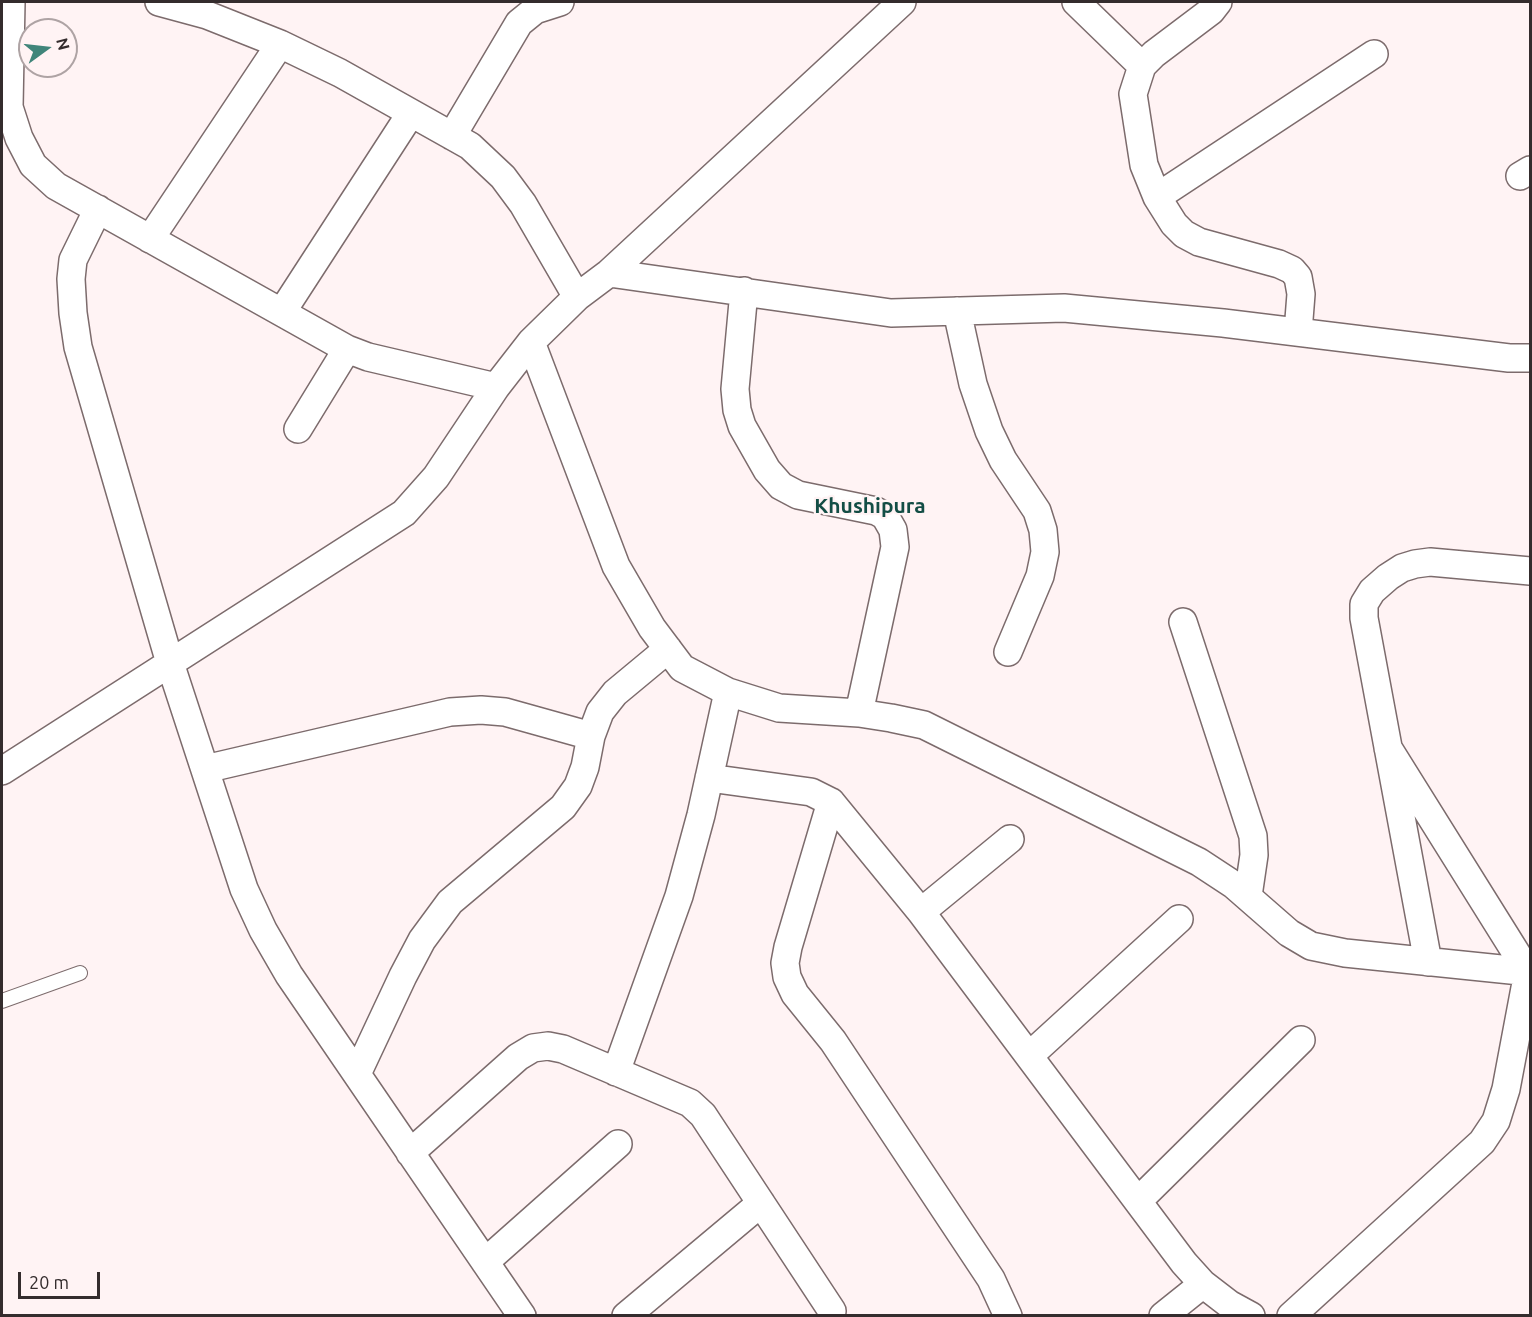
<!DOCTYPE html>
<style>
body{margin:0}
#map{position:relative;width:1532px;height:1317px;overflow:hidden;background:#fff3f4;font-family:Ubuntu,sans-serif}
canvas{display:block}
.frame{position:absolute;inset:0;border:3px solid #342c2d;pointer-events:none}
.north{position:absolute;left:18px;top:18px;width:60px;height:60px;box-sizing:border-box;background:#fff3f4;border:2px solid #aea3a4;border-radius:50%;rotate:75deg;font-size:16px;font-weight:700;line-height:24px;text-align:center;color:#342c2d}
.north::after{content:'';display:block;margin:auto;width:21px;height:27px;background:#40857a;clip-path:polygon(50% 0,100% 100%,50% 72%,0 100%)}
.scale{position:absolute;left:18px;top:1272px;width:82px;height:27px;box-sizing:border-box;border:3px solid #342c2d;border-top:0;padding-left:8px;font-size:18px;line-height:21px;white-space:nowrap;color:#342c2d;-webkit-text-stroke:4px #fff3f4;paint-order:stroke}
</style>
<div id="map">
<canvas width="1532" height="1317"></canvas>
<div class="frame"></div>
<div class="north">N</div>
<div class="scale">20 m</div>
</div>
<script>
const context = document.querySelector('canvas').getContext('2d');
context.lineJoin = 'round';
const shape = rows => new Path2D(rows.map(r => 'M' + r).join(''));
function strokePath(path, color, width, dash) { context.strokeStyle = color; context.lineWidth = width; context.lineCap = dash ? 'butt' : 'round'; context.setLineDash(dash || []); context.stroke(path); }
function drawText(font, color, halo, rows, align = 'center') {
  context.font = font + ' Ubuntu,sans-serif'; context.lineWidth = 4.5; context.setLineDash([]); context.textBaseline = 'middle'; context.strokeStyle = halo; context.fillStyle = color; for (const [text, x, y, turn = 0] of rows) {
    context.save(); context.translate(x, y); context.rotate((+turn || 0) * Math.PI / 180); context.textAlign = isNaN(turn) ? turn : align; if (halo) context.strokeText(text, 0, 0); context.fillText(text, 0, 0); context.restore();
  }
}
const lane = shape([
 [2,1001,80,973]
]);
const street = shape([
 [11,2,9,107,19,138,33,165,56,186,347,349,368,357,496,387],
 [159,2,207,15,280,44,340,73,470,146,503,177,523,204,577,297],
 [1076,2,1142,66],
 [1218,2,1211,11,1154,54,1142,66,1133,94,1144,165,1157,197,1174,224,1184,234,1199,242,1279,264,1292,270,1298,277,1301,294,1298,332],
 [452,136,519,23,535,10,560,2],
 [1520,176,1530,170],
 [1157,197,1374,54],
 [98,209,73,260,71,279,73,313,78,347,170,663,244,889,263,930,289,975,522,1316],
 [150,239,280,44],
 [609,273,891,313,1064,308,1223,323,1509,358,1530,358],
 [744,291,735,389,737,410,742,426,767,470,781,486,798,495,876,511,885,516,893,530,895,547,859,713],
 [957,311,973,384,989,431,1003,460,1037,511,1043,530,1045,552,1040,576,1008,652],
 [282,312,411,113],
 [531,342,616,566,652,628,682,668,728,692,779,708,859,713,891,718,924,725,1199,862,1234,885,1289,933,1311,946,1345,953,1530,972],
 [298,429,347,349],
 [1183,622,1253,836,1254,855,1248,896],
 [205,769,450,712,481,710,505,712,591,736],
 [2,771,404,513,436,477,496,387,531,342,577,297,609,273,902,2],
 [709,778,811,792,831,802,921,912,1184,1263,1203,1284],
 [831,802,788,947,785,963,787,977,795,994,833,1041,991,1279,1008,1316],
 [921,912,1010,839],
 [1428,962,1364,618,1364,604,1372,591,1388,577,1402,568,1415,564,1430,562,1530,571],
 [1029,1056,1179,919],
 [616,1072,679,896,701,815,728,692],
 [357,1074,403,976,422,940,450,902,563,807,578,786,585,767,591,736,600,712,615,693,668,649],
 [410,1153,518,1057,533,1048,548,1046,563,1049,690,1103,703,1115,832,1311],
 [1138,1201,1301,1040],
 [485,1262,618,1144],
 [626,1316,761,1203],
 [1163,1316,1203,1284,1229,1304,1251,1316],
 [1291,1316,1482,1142,1496,1121,1506,1089,1528,972,1388,748]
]);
strokePath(lane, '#7c6b6c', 16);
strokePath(street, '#7c6b6c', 30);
strokePath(lane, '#fff', 14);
strokePath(street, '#fff', 27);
drawText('bold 21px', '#134d45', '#fff3f4', [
 ["Khushipura",870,506]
]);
</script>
